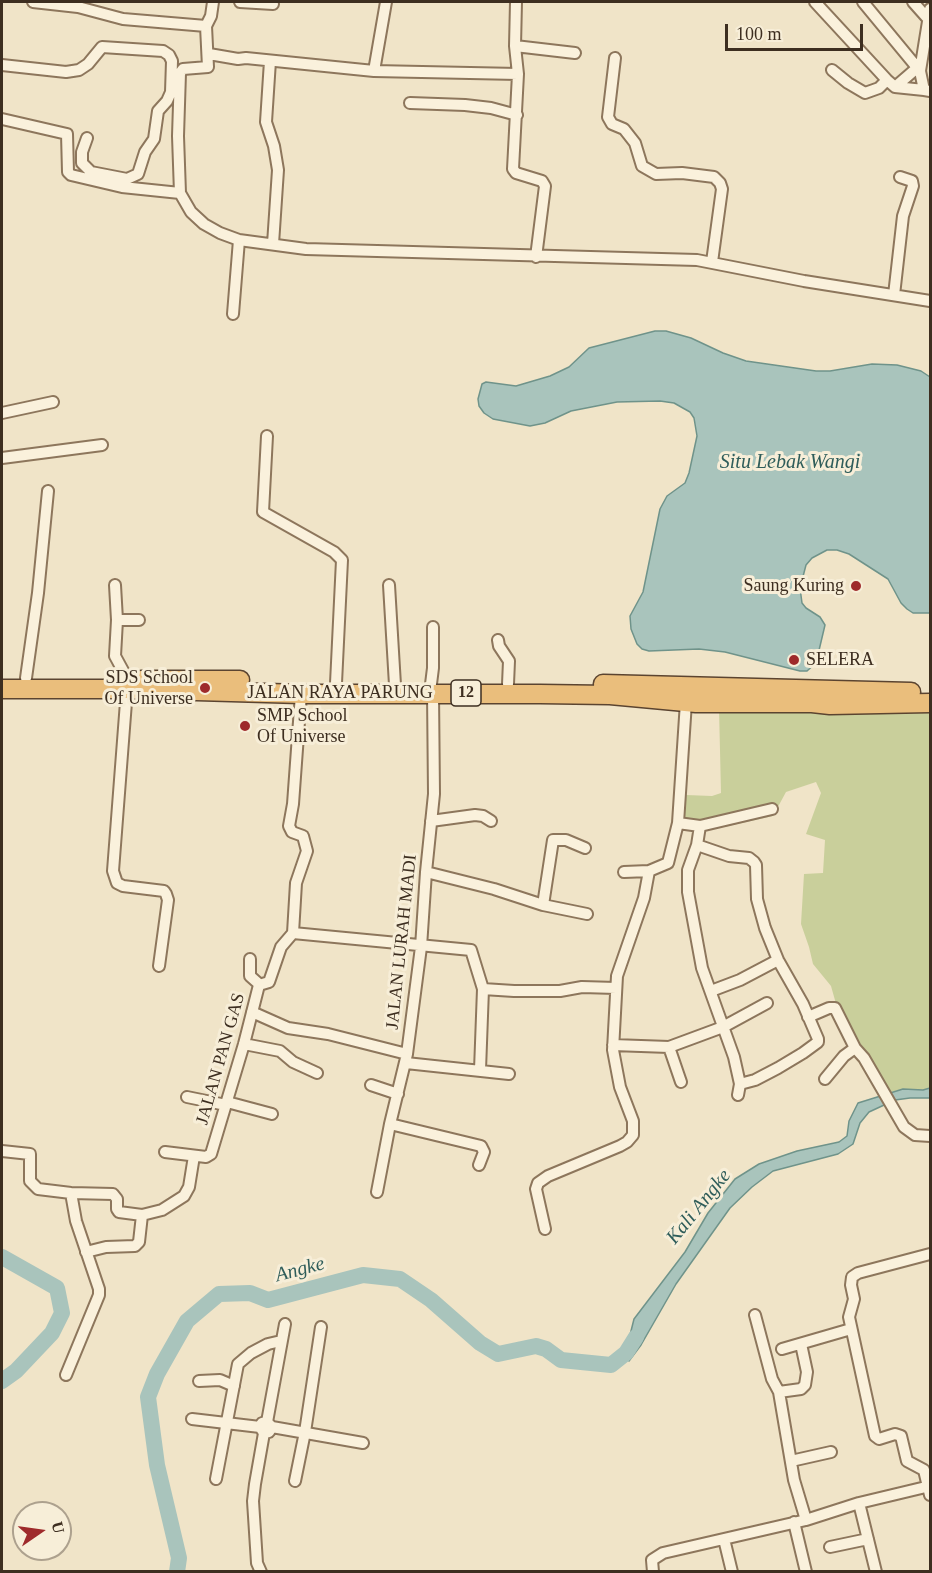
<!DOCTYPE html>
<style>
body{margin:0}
#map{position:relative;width:932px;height:1573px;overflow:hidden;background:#f0e4c8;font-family:Georgia,serif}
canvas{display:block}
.frame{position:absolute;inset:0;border:3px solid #3d2e20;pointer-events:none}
.north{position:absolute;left:12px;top:1501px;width:60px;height:60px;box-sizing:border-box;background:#f7eed8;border:2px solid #ada18e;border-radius:50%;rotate:77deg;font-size:16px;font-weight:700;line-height:24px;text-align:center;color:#3d2e20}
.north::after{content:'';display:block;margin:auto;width:21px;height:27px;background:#9e2a2b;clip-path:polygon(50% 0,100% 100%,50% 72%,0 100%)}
.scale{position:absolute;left:725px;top:24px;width:138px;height:27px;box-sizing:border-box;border:3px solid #3d2e20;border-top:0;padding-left:8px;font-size:18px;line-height:21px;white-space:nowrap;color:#3d2e20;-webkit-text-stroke:4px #f7eed8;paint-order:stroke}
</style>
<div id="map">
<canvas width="932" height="1573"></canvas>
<div class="frame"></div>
<div class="north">U</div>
<div class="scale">100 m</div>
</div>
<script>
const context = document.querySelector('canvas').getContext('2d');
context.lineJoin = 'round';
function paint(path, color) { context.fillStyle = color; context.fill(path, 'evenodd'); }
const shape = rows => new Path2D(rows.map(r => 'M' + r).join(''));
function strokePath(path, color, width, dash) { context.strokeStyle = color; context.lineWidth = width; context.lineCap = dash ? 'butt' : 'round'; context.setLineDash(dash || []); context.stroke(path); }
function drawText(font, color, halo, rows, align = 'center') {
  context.font = font + ' Georgia,serif'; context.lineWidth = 6; context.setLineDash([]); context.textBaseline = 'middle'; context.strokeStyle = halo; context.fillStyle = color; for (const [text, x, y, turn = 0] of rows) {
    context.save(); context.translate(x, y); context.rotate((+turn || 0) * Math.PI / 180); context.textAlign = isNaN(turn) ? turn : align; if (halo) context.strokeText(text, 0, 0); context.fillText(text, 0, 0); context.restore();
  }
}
paint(shape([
 [719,708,844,714,930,713,930,1088,923,1090,903,1089,887,1093,838,1011,831,986,813,964,809,947,801,924,804,874,823,873,825,840,806,834,821,793,816,782,786,792,773,816,724,827,705,827,684,823,682,805,686,795,712,796,721,793]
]), '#c9cf9b');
const water = shape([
 [655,331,666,331,691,338,723,353,746,361,816,371,830,371,872,364,897,365,921,371,930,377,930,613,913,613,907,609,901,603,888,579,849,554,837,550,827,550,812,558,806,565,800,588,802,603,806,608,820,617,825,625,816,663,807,671,800,671,725,652,699,649,649,651,642,649,637,644,631,629,630,616,643,592,660,509,667,496,685,483,689,473,697,436,694,418,690,412,674,403,660,401,617,402,571,411,545,423,530,426,493,419,484,413,479,406,478,399,482,384,486,382,516,386,550,376,569,367,589,348,655,331],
 [930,1088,930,1098,910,1098,895,1100,869,1112,860,1123,853,1144,838,1154,773,1171,752,1187,730,1208,676,1284,641,1345,629,1361,619,1353,629,1339,634,1319,685,1252,708,1213,735,1179,759,1164,797,1151,839,1142,847,1136,849,1121,858,1103,903,1089,923,1090,930,1088]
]);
paint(water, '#a9c4bc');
strokePath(water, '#6f938a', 1.5);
strokePath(shape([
 [2,1257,57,1288,62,1313,52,1333,16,1371,2,1381],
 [177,1572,179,1558,157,1465,148,1397,157,1374,187,1321,219,1294,250,1293,268,1300,363,1275,400,1279,431,1300,480,1343,498,1354,536,1346,546,1349,561,1360,611,1365,626,1353,636,1337]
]), '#a9c4bc', 16);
const minor = shape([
 [33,2,78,7,123,19,206,26,208,67,183,69,180,73,178,136,180,193],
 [240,2,273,4],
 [516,2,515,46,518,74,513,169,516,173,542,181,545,186,536,257],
 [815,2,887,80,895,87,924,90],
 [863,2,920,71],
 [913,2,929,20],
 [206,26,211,16,213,2],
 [515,46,575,53],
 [209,54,238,59,246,58,374,71,518,74],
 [615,58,608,117,612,124,624,129,635,143,642,166,656,174,682,173,714,177,720,183,722,189,712,262],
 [270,61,266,122,274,146,278,170,273,244],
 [2,65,66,72,79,70,88,64,102,47,163,51,169,55,172,61,171,92,167,101,158,111,154,139,145,152,138,174,127,179,91,172,82,163,82,152,87,138],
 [832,70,848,83,865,93,879,88,887,80],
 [374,71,386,2],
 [895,87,917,68],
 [930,91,924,90,920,71,930,9],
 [410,103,465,105,491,108,517,115],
 [2,119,67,134,68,172,71,175,122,187,180,193,191,212,204,224,220,233,239,240,306,249,697,260,804,281,930,301],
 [894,295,903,216,913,186,912,181,900,177],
 [233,314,239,240],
 [2,413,53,402],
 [267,436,263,512,334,552,342,560,336,683],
 [2,458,102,445],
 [115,585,117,620,115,656,128,680],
 [389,585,395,685],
 [117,620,139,620],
 [498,640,499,646,509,661,508,684],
 [26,678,38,593,48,491],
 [431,684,433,668,433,627],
 [127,689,113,871,117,883,123,886,164,891,166,894,168,900,159,966],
 [686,702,678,823,700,826,772,809],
 [431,821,475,815,483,816,491,821],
 [700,826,697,845,688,870,688,892,702,968,734,1057,740,1084,738,1095],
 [697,845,729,856,749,858,754,862,756,865,757,899,765,928,778,960,803,1004,818,1039,818,1042,803,1053,778,1068,755,1080,740,1084],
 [426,872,494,889,543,905,587,914],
 [624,872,649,871],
 [543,905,553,840,566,840,585,848],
 [293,933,471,950,483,989,480,1070],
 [250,959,250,976,259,984],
 [483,989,514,991,560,991,582,987,616,988],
 [711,991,740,980,778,960],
 [252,1012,288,1028,328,1034,407,1054],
 [808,1017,829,1008,835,1008,855,1048,864,1058,904,1127,915,1135,930,1136],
 [244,1044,280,1051,293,1062,317,1073],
 [613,1045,669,1047,723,1027,767,1003],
 [669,1047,681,1082],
 [406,1063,509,1074],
 [825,1079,844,1056,855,1048],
 [371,1085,398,1094],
 [187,1097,226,1105],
 [227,1102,272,1114],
 [390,1124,481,1146,484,1152,479,1165],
 [2,1151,30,1154,30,1181,38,1189,71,1193,113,1194,117,1199,117,1209,119,1212,142,1215,162,1210,184,1196,189,1187,194,1156],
 [165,1152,206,1157,211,1154,244,1044,259,985,269,982,281,947,293,933,296,883,307,851,303,836,292,832,289,826,293,804,301,694],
 [377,1192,390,1124,407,1054,421,947,426,872,434,794,433,693],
 [545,1229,536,1189,538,1183,548,1176,620,1146,627,1142,633,1135,633,1121,620,1087,613,1050,617,976,644,898,649,871,668,863,678,823],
 [86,1252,106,1247,135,1246,139,1242,142,1215],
 [930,1254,858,1273,852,1277,851,1285,854,1299,849,1317,875,1436,879,1439,895,1434,901,1436,907,1461,924,1470,930,1495],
 [755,1315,772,1379,779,1392,801,1389,805,1385,807,1372,801,1344],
 [782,1349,851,1329],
 [66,1375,99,1295,99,1289,76,1221,71,1193],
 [199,1381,220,1380,234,1386],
 [779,1392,794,1480,806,1520],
 [192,1419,260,1427,264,1433,269,1432,272,1427,267,1422,262,1423,260,1427],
 [267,1422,285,1324],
 [272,1427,363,1443],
 [791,1461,831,1452],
 [216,1479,238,1364,251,1353,268,1344,281,1341],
 [295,1481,305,1432,321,1327],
 [859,1503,876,1572],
 [794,1522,806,1572],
 [724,1539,732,1572],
 [830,1547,868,1539],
 [261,1572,257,1563,253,1501,255,1484,264,1433],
 [653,1572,652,1560,663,1553,806,1520,859,1503,930,1486]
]);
const trunk = shape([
 [141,680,240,680],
 [603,684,911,692],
 [2,689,127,689,301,694,540,694,610,695,696,703,812,703,830,705,930,703]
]);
strokePath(minor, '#8d765c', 14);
strokePath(trunk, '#5b4430', 21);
strokePath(minor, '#faf1dc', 10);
strokePath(trunk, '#eabe7c', 18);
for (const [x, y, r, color] of [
 [856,586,6,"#9e2a2b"],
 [794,660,6,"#9e2a2b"],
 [205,688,6,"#9e2a2b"],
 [245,726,6,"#9e2a2b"]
]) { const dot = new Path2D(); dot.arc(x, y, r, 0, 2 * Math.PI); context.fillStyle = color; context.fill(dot); strokePath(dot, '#f7eed8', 2); }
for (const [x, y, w] of [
 [466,693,30]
]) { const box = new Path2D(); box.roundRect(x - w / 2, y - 13, w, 26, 4.5); context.fillStyle = '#f7eed8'; context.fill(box); strokePath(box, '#3d2e20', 1.5); }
drawText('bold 16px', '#3d2e20', null, [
 ["12",466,693]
]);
drawText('18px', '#3d2e20', '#f7eed8', [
 ["Saung Kuring",844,586],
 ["SELERA",806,660,"left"],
 ["SDS School",193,678],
 ["Of Universe",193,699],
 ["SMP School",257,716,"left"],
 ["Of Universe",257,737,"left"]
], 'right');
drawText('18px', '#3d2e20', '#f7eed8', [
 ["JALAN RAYA PARUNG",340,693],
 ["JALAN LURAH MADI",402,942,-84],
 ["JALAN PAN GAS",221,1059,-74]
]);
drawText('italic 20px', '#2f5d5a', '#f7eed8', [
 ["Situ Lebak Wangi",790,463],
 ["Kali Angke",699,1207,-51],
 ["Angke",300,1270,-15]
]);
</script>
